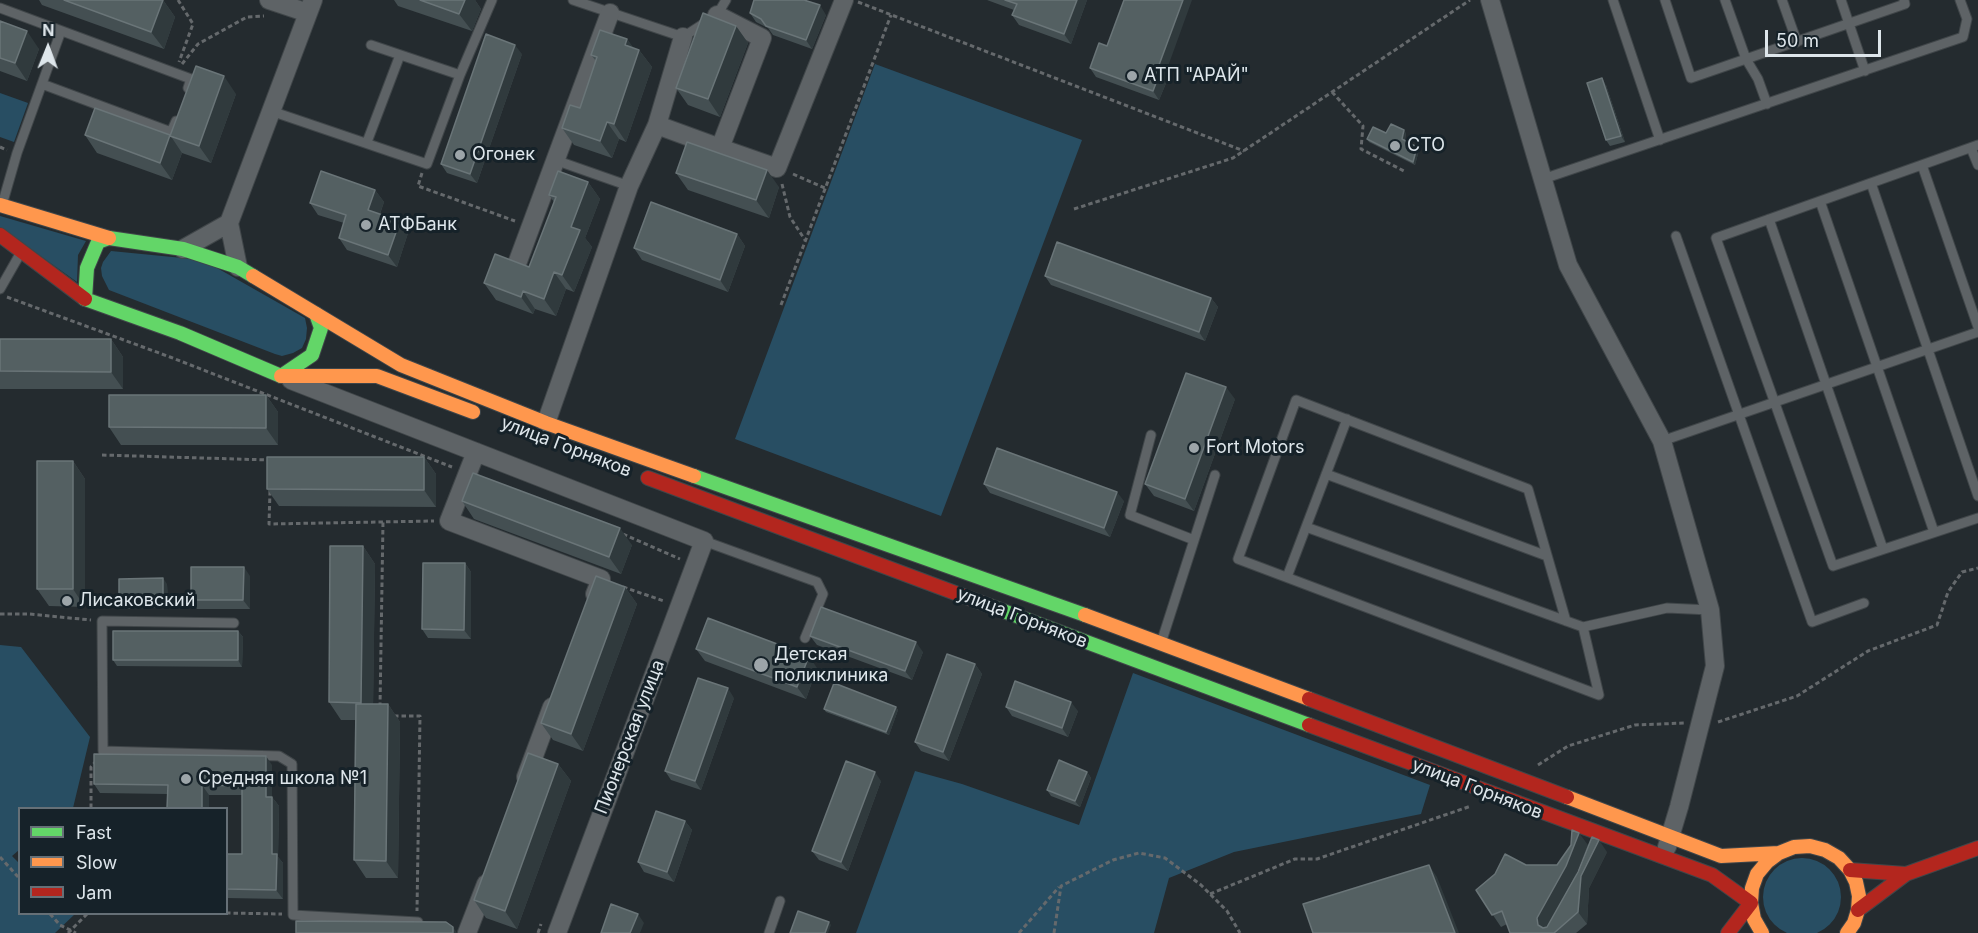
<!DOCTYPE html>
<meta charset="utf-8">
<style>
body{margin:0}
#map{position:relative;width:1978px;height:933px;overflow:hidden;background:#242b2f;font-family:Inter,sans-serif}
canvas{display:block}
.legend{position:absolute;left:18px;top:807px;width:210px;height:108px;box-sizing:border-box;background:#162229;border:2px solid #667077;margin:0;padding:8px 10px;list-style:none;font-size:18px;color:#dee6eb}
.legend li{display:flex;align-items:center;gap:12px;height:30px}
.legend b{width:30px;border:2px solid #667077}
.north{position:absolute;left:18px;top:18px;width:60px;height:60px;-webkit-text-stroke:4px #162229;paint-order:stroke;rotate:1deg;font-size:16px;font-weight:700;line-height:24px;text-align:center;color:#dee6eb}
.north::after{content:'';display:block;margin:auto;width:21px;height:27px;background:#dee6eb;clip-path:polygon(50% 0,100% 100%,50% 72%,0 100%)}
.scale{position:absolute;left:1765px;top:30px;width:116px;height:27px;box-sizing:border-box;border:3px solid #dee6eb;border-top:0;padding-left:8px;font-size:18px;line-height:21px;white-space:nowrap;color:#dee6eb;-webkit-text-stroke:4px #162229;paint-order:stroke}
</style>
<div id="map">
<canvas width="1978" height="933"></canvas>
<ul class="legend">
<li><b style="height:8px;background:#63d668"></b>Fast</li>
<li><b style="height:8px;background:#ff974d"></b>Slow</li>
<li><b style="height:8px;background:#b3261e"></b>Jam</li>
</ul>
<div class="north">N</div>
<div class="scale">50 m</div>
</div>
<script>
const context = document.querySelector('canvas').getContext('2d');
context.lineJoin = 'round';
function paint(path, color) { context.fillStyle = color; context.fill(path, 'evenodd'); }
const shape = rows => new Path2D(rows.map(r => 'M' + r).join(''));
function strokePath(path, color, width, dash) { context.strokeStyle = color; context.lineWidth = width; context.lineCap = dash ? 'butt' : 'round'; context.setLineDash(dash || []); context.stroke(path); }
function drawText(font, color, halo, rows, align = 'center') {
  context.font = font + ' Inter,sans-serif'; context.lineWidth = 6; context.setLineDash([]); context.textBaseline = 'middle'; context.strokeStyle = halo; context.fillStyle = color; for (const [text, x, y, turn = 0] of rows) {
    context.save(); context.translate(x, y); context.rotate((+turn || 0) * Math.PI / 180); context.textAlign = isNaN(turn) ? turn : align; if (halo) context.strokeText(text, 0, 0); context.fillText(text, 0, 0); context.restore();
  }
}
paint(shape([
 [875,64,1082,140,941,516,735,439],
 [0,93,28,103,14,142,0,137],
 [0,216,86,241,78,255,77,282,0,227],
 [111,251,203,260,305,318,307,328,306,339,302,348,293,353,282,356,275,354,109,290,102,276,101,268,103,262],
 [0,645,21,647,90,737,73,808,20,808,19,850,12,856,19,863,20,914,75,914,55,933,0,933],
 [1133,673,1430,785,1421,814,1234,852,1169,878,1154,933,856,933,915,771,962,784,1079,825],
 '1763 897a39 39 0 1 1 78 0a39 39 0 1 1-78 0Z'
]), '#284e63');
const lane = shape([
 [573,0,683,37,717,15,726,0],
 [1613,0,1660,140],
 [1665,0,1691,78,1905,4,1904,0],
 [1725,0,1746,59,1758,79,1767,104],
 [1782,0,1797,42],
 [1841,0,1865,71],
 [0,8,191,79,188,88],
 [371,45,460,75],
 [42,84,171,132,176,121],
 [271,111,427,164,460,75,492,0],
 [367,142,400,55],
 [1978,145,1716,238,1833,566,1978,518],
 [1971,148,1978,165],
 [555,160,629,186],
 [1922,165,1978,327],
 [1543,179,1963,37,1967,19,1960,0],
 [1871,183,1978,496],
 [1820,201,1934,532],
 [2,205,17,153,61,31],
 [1769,219,1883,549],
 [1676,236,1812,622,1864,603],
 [0,289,20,254],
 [1151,435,1130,515,1194,540],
 [1662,441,1978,332],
 [1326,474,1547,556],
 [1306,527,1583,627,1667,608,1710,610],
 [704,541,817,582,823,594,805,638],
 [1287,577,1347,419],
 [1566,621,1528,489,1296,400,1238,559,1599,695,1583,627],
 [234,623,102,621,103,751,279,756,292,764,293,915,418,922],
 [1162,640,1215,475],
 [769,933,780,901]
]);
const street = shape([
 [269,0,308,13],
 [1490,0,1568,265,1662,441,1710,610,1715,666,1679,807,1667,847],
 [657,125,720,148,762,38,717,15],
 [720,148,777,168,844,0],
 [183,249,229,223],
 [518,261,610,13],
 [238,267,229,223,313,0],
 [291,380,704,541,557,933],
 [546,423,629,186,657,125,683,37],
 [476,452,449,521,601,579,595,594],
 [526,777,552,707],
 [467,933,486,884]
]);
const fast = shape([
 [253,276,238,267,183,249,109,238,98,242,87,268,85,299,180,333,281,376,312,355,321,328,316,314],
 [694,476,1085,615],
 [990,606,1309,725]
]);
const slow = shape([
 [0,205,109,238],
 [253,276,401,365,546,423,694,476],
 [281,376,377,376,473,412],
 [1085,615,1309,699],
 [1567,797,1721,856,1779,853],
 [1762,933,1754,919,1751,903,1752,888,1757,874,1767,862,1779,853,1794,847,1810,846,1825,850,1839,858,1850,870,1856,882,1859,896,1858,910,1854,923,1847,933]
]);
const jam = shape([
 [0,235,85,299],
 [648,478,990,606],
 [1309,699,1567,797],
 [1309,725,1712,875,1751,903,1728,933],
 [1850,870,1906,874],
 [1858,910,1906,874,1978,848]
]);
strokePath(lane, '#404649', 11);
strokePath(street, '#404649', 20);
strokePath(fast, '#404649', 16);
strokePath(slow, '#404649', 16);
strokePath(jam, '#404649', 16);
strokePath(shape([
 [178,0,193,24,179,62],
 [858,2,1244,151],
 [182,64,198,44,247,17,264,16],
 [1332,92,1363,126,1361,149,1406,172],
 [0,147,7,150],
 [422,173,418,186,515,221],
 [793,174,825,188],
 [782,184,790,217,805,240],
 [1074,209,1233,158,1470,0],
 [7,297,170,357,452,467],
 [781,305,891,15],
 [102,455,269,460],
 [270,491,269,524,434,521],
 [623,534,680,559],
 [623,587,664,601],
 [0,614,29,614,91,620],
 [380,707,383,522],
 [394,716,420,716,417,911],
 [1718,722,1797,696,1868,651,1937,625,1948,592,1962,572,1978,568],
 [1538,765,1568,746,1635,725,1685,723],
 [91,808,91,767,97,760],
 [0,857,20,879],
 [1210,894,1295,859,1317,859,1471,806],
 [226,913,282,914],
 [50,914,60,925,76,933],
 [68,933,87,914],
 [538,933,541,924],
 [1019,933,1059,887],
 [1054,933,1061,886,1113,860,1139,853,1165,858,1201,885,1227,911,1240,933]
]), '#65696c', 3, [4.5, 3]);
strokePath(lane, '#5e6366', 9);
strokePath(street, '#5e6366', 18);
strokePath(fast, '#63d668', 14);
strokePath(slow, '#ff974d', 14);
strokePath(jam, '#b3261e', 14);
paint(shape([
 [39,0,163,0,175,17,164,49,42,5],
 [394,0,475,0,481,9,472,31,398,6],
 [987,0,1087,0,1071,44,1019,25,1012,15,1014,10],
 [750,13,826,15,812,49,773,35,768,28,756,22],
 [0,21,39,49,27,81,0,71],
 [736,26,748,43,720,117,688,105,676,88],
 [627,39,633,48,639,50,652,67,626,142,619,139,612,158,574,145,562,128,580,108,596,61,591,55],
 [522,54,477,183,447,173,441,164],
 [1090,68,1166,72,1169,76,1159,100,1096,77],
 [1606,85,1625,142,1610,146,1606,140],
 [236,94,211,163,182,153,172,180,97,153,85,135,170,135],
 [1386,133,1406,133,1405,140,1417,147,1419,150,1415,165,1369,142,1367,139],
 [676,173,779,187,769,218,688,190],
 [588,182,600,199,585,238,592,247,574,292,566,289,556,316,535,309,533,314,496,300,484,283,529,267,554,202,549,195],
 [375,190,384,202,380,214,400,221,408,233,397,267,347,250,339,238,344,223,318,215,310,203],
 [737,234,745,246,728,292,642,260,634,248],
 [1045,276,1211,298,1218,307,1205,341,1051,285],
 [0,339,111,339,123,357,123,389,0,389],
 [266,395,278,412,278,445,121,445,109,427],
 [1235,399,1194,511,1154,496,1145,484],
 [424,457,436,474,436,507,279,506,267,489],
 [73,461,85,479,85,607,49,606,37,589],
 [984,484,1124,501,1110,537,990,493],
 [462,501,632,545,621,574,474,519],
 [363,546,375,564,373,704,388,704,400,722,398,878,366,878,354,860,355,720,341,720,329,702],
 [465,563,471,572,471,639,428,638,422,629],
 [250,576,250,609,197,609,191,600],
 [167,584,168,607,124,609,119,603],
 [625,587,637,604,583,751,553,740,541,723],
 [238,631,243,637,242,667,117,666,113,660],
 [810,636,923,652,912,680,817,645],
 [696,649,817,668,806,699,705,661],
 [975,664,982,674,949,761,921,751,915,742],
 [734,698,701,790,671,780,665,771],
 [896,707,898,710,889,735,826,712,824,709],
 [1006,707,1078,711,1068,737,1012,716],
 [558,764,571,781,517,929,486,918,474,900],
 [272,765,272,797,279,806,278,857,283,863,283,899,226,898,226,854,242,854,242,795,209,795,209,808,167,808,167,794,100,793,94,784],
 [1087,772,1091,778,1080,807,1051,796,1047,790],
 [881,781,848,871,819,860,812,851],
 [685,821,692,830,674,882,644,872,638,862],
 [1588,845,1574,878,1607,852,1589,888,1587,924,1576,933,1510,933,1507,924,1501,927,1476,890,1557,865]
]), '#444f52');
paint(shape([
 [163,0,175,17,164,49,151,32],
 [465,0,475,0,481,9,472,31,459,14],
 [1077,0,1087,0,1071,44,1064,34],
 [1183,0,1192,0,1166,72,1169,76,1159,100,1153,91,1159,65],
 [820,5,826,15,812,49,806,40],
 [736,26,748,43,720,117,708,99],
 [27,31,39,49,27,81,15,63],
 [627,39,638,54,639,50,652,67,626,142,614,124,625,45],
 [515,45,522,54,477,183,470,174],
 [224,76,236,94,211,163,199,146],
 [1602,78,1606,85,1625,142,1621,136],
 [607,122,619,139,612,158,600,141],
 [1404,130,1406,133,1404,142,1402,139],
 [170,135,182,153,172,180,160,163],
 [1417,147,1419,150,1415,165,1413,162],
 [767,170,779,187,769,218,756,200],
 [588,182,600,199,585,238,592,247,574,292,562,275,571,227],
 [375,190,384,202,377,222,368,210],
 [400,221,408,233,397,267,388,255],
 [737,234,745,246,728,292,720,280],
 [554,272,566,289,556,316,544,299],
 [523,291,535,309,533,314,521,297],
 [1211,298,1218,307,1205,341,1199,332],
 [111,339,123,357,123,389,111,372],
 [1226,387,1235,399,1194,511,1185,499],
 [266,395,278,412,278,445,266,428],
 [424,457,436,474,436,507,424,490],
 [73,461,85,479,85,607,73,589],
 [1117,492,1124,501,1110,537,1104,528],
 [620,528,632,545,621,574,609,557],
 [363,546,375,564,373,720,361,703],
 [465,563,471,572,471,639,464,630],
 [244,567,250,576,250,609,243,600],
 [163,578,167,584,168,607,163,601],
 [625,587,637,604,583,751,571,734],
 [238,631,243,637,242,667,238,660],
 [916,642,923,652,912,680,905,671],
 [809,656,817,668,806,699,797,687],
 [975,664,982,674,949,761,943,752],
 [728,688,734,698,701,790,695,781],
 [1071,702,1078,711,1068,737,1062,728],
 [388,704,400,722,398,878,386,861],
 [896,707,898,710,889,735,886,732],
 [266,756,272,765,272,806,266,797],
 [558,764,571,781,517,929,505,911],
 [875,772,881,781,848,871,841,862],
 [1087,772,1091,778,1080,807,1075,801],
 [202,785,209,795,209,808,202,808],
 [272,797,279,806,278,857,283,863,283,899,276,890,272,854],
 [685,821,692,830,674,882,667,872],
 [1579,833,1588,845,1574,878,1546,930,1538,925,1537,918],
 [1599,840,1607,852,1589,888,1587,924,1578,912,1581,876],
 [1429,865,1437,877,1459,933,1455,933],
 [638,914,644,923,640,933,630,933],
 [829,922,831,925,828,933,825,933],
 [453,927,457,933,453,933]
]), '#303a3d');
const building = shape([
 [64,0,163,0,151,32,64,0],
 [420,0,465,0,459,14,420,0],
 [754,0,804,0,820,5,806,40,766,26,761,19,750,13,754,0],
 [1005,0,1077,0,1064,34,1012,15,1017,4,1005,0],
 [1124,0,1183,0,1159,65,1162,67,1153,91,1090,68,1099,43,1107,46,1124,0],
 [703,13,736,26,708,99,676,88,703,13],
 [0,21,27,31,15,63,0,58,0,21],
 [600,30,627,39,625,45,639,50,614,124,607,122,600,141,562,128,570,105,580,108,597,57,591,55,600,30],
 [486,34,515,45,470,174,441,164,486,34],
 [196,66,224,76,199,146,170,136,196,66],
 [1602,78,1621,136,1606,140,1587,83,1602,78],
 [95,108,170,135,160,163,85,135,95,108],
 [1391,124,1404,130,1402,139,1417,147,1413,162,1367,139,1373,127,1386,133,1391,124],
 [687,142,767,170,756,200,676,173,687,142],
 [321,171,375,190,368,210,400,221,388,255,339,238,346,215,310,203,321,171],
 [558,171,588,182,571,227,580,230,562,275,554,272,544,299,523,291,521,297,484,283,495,254,529,267,556,197,549,195,558,171],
 [651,202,737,234,720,280,634,248,651,202],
 [1057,242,1211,298,1199,332,1045,276,1057,242],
 [0,339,111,339,111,372,0,371,0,339],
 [1186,373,1226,387,1185,499,1145,484,1186,373],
 [109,395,266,395,266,428,109,427,109,395],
 [997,448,1117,492,1104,528,984,484,997,448],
 [267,457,424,457,424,490,267,489,267,457],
 [37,461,73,461,73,589,37,589,37,461],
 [473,473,620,528,609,557,462,501,473,473],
 [330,546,363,546,361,703,329,702,330,546],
 [423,563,465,563,464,630,422,629,423,563],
 [191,567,244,567,243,600,191,600,191,567],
 [596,576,625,587,571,734,541,723,596,576],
 [163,578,163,601,119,603,119,579,163,578],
 [821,607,916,642,905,671,810,636,821,607],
 [708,618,809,656,797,687,696,649,708,618],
 [113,631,238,631,238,660,113,660,113,631],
 [947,654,975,664,943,752,915,742,947,654],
 [698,678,728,688,695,781,665,771,698,678],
 [1015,681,1071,702,1062,728,1006,707,1015,681],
 [834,683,896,707,886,732,824,709,834,683],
 [356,704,388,704,386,861,354,860,356,704],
 [528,753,558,764,505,911,474,900,528,753],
 [94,754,266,756,266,797,272,797,272,854,277,854,276,890,226,889,226,854,242,854,242,786,202,785,202,808,167,808,168,785,94,784,94,754],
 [1059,760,1087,772,1075,801,1047,790,1059,760],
 [846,761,875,772,841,862,812,851,846,761],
 [656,811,685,821,667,872,638,862,656,811],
 [1572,830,1579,833,1566,866,1537,918,1538,925,1543,928,1547,927,1578,872,1592,837,1599,840,1581,876,1578,912,1554,933,1510,933,1502,911,1492,915,1476,890,1495,874,1505,854,1526,865,1557,865,1571,845,1572,830],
 [1429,865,1455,933,1313,933,1303,904,1429,865],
 [611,904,638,914,630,933,601,933,611,904],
 [798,911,829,922,825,933,790,933,798,911],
 [296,921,446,922,453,927,453,933,296,933,296,921]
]);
paint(building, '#546062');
strokePath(building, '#6a7578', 1.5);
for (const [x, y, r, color] of [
 [1132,76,6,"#9da5a9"],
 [1395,146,6,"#9da5a9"],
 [460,155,6,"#9da5a9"],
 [366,225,6,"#9da5a9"],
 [1194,448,6,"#9da5a9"],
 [67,601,6,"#9da5a9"],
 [761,665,8,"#9da5a9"],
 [186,779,6,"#9da5a9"]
]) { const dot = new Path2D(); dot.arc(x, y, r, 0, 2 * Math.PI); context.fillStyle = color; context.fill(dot); strokePath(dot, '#162229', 2); }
drawText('18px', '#dee6eb', '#162229', [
 ["АТП \"АРАЙ\"",1144,76],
 ["СТО",1407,146],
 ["Огонек",472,155],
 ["АТФБанк",378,225],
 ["Fort Motors",1206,448],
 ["Лисаковский",79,601],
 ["Детская",774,655],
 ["поликлиника",774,676],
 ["Средняя школа №1",198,779]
], 'left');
drawText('18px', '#dee6eb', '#162229', [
 ["улица Горняков",566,447,21],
 ["улица Горняков",1022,618,21],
 ["Пионерская улица",630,737,-69],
 ["улица Горняков",1477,789,21]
]);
</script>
